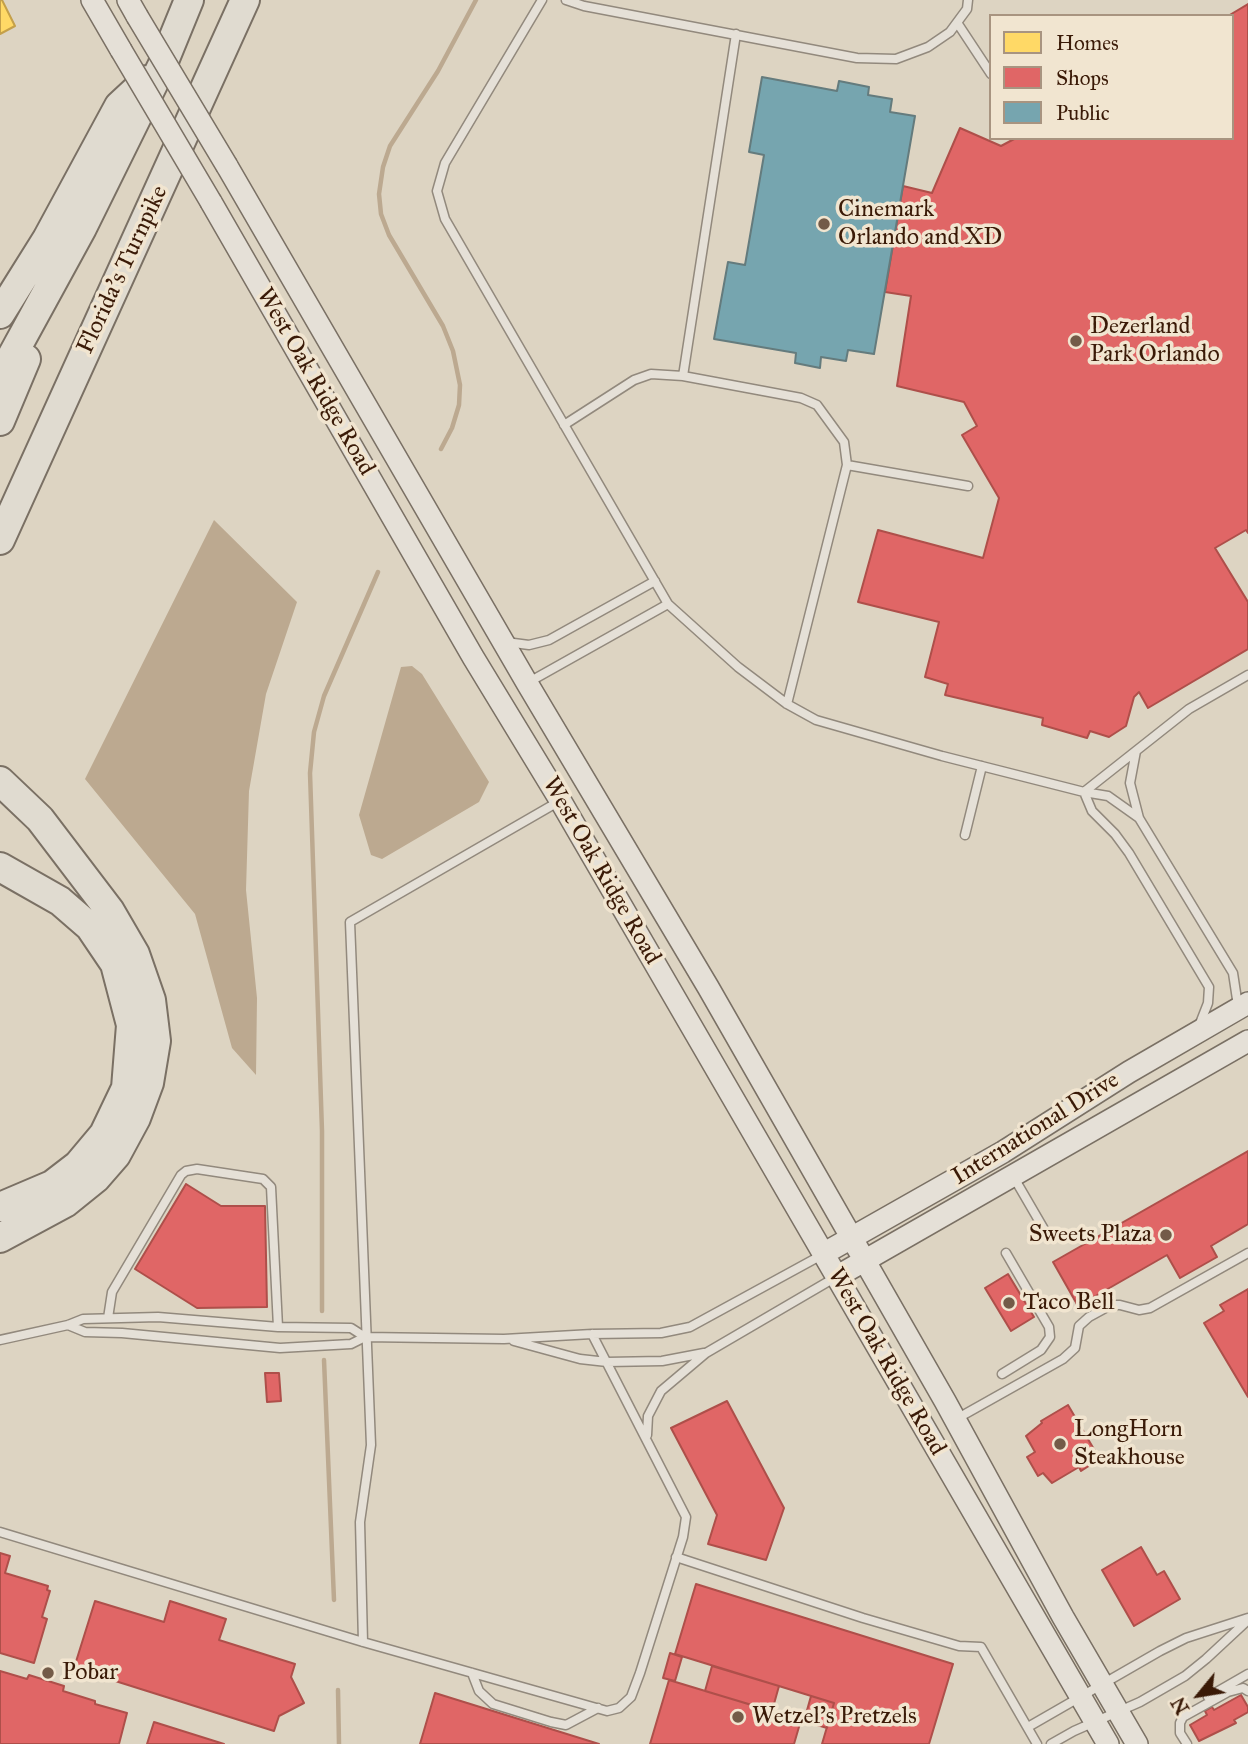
<!DOCTYPE html>
<style>
body{margin:0}
#map{position:relative;width:1248px;height:1744px;overflow:hidden;background:#ddd4c2;font-family:"IM FELL Great Primer",serif}
canvas{display:block}
.legend{position:absolute;left:989px;top:14px;width:245px;height:126px;box-sizing:border-box;background:#f1e5d0;border:2px solid #a89480;margin:0;padding:9px 12px;list-style:none;font-size:21px;color:#3a1a07}
.legend li{display:flex;align-items:center;gap:14px;height:35px}
.legend b{width:35px;border:2px solid #a89480}
.north{position:absolute;left:1164px;top:1660px;width:70px;height:70px;-webkit-text-stroke:5px #f1e5d0;paint-order:stroke;rotate:240deg;font-size:19px;font-weight:700;line-height:28px;text-align:center;color:#3a1a07}
.north::after{content:'';display:block;margin:auto;width:24px;height:32px;background:#3a1a07;clip-path:polygon(50% 0,100% 100%,50% 72%,0 100%)}
</style>
<div id="map">
<canvas width="1248" height="1744"></canvas>
<ul class="legend">
<li><b style="height:19px;background:#ffd966"></b>Homes</li>
<li><b style="height:19px;background:#e06666"></b>Shops</li>
<li><b style="height:19px;background:#76a5af"></b>Public</li>
</ul>
<div class="north">N</div>
</div>
<script>
const context = document.querySelector('canvas').getContext('2d');
context.lineJoin = 'round';
function paint(path, color) { context.fillStyle = color; context.fill(path, 'evenodd'); }
const shape = rows => new Path2D(rows.map(r => 'M' + r).join(''));
function strokePath(path, color, width, dash) { context.strokeStyle = color; context.lineWidth = width; context.lineCap = dash ? 'butt' : 'round'; context.setLineDash(dash || []); context.stroke(path); }
function drawText(font, color, halo, rows, align = 'center') {
  context.font = font + ' "IM FELL Great Primer",serif'; context.lineWidth = 7; context.setLineDash([]); context.textBaseline = 'middle'; context.strokeStyle = halo; context.fillStyle = color; for (const [text, x, y, turn = 0] of rows) {
    context.save(); context.translate(x, y); context.rotate((+turn || 0) * Math.PI / 180); context.textAlign = isNaN(turn) ? turn : align; if (halo) context.strokeText(text, 0, 0); context.fillText(text, 0, 0); context.restore();
  }
}
paint(shape([
 [214,520,297,602,266,694,249,791,246,890,257,998,256,1075,232,1048,195,914,85,779],
 [412,666,422,674,489,782,479,802,382,859,371,855,359,815,401,667]
]), '#bca990');
const homes = shape([
 [0,0,2,0,15,26,0,34,0,0]
]);
paint(homes, '#ffd966');
strokePath(homes, '#c4a04a', 2);
const shops = shape([
 [1248,4,1248,533,1246,530,1215,548,1248,602,1248,649,1148,708,1139,692,1134,697,1126,726,1109,737,1090,731,1087,738,1042,725,1043,718,945,695,948,684,925,677,939,622,858,602,878,530,983,558,999,498,962,435,977,426,964,402,897,386,911,296,885,292,903,186,932,193,960,128,1001,146,1016,138,1232,138,1232,16,1228,16,1248,4],
 [1248,1151,1248,1224,1211,1246,1217,1257,1180,1278,1167,1255,1078,1306,1053,1262,1248,1151],
 [186,1184,221,1206,265,1206,267,1307,197,1308,135,1269,186,1184],
 [1008,1274,1034,1317,1011,1331,985,1288,1008,1274],
 [1248,1289,1248,1397,1204,1323,1224,1311,1220,1305,1248,1289],
 [265,1373,279,1373,281,1401,267,1402,265,1373],
 [727,1401,784,1508,766,1560,708,1544,717,1515,671,1428,727,1401],
 [1068,1405,1095,1451,1090,1454,1095,1462,1081,1471,1079,1467,1052,1483,1043,1473,1038,1476,1027,1457,1035,1452,1026,1436,1042,1423,1041,1421,1068,1405],
 [1141,1547,1157,1575,1164,1571,1180,1599,1134,1626,1102,1570,1141,1547],
 [0,1553,10,1556,5,1573,48,1586,47,1590,50,1591,42,1617,47,1619,34,1663,0,1653,0,1553],
 [696,1584,953,1664,929,1744,822,1744,834,1703,675,1654,696,1584],
 [95,1601,164,1622,170,1601,226,1619,219,1640,295,1664,291,1677,304,1703,279,1716,274,1731,74,1668,95,1601],
 [670,1653,682,1657,675,1681,663,1678,670,1653],
 [712,1666,779,1686,772,1711,705,1691,712,1666],
 [0,1671,27,1679,29,1675,64,1686,63,1691,95,1701,95,1704,127,1713,119,1744,0,1744,0,1671],
 [669,1680,801,1720,794,1744,650,1744,669,1680],
 [435,1693,599,1744,420,1744,435,1693],
 [1241,1695,1248,1707,1248,1712,1234,1720,1236,1723,1199,1741,1190,1725,1207,1715,1205,1711,1212,1707,1214,1710,1241,1695],
 [811,1696,834,1703,827,1728,804,1721,811,1696],
 [154,1722,224,1744,147,1744,154,1722]
]);
paint(shops, '#e06666');
strokePath(shops, '#ae4f4a', 2);
const public = shape([
 [762,77,837,91,839,81,869,87,868,95,892,99,890,112,915,116,874,354,848,350,846,361,821,357,820,368,795,363,796,353,714,339,728,262,745,265,764,155,749,152,762,77]
]);
paint(public, '#76a5af');
strokePath(public, '#647b7d', 2);
strokePath(shape([
 [441,449,452,428,459,405,460,385,453,351,443,326,389,235,381,214,379,194,383,167,390,146,438,71,476,0],
 [322,1311,322,1131,310,773,314,732,324,696,378,572],
 [324,1360,334,1600],
 [338,1690,339,1744]
]), '#bca990', 4.5);
const lane = shape([
 [542,0,445,163,437,191,445,219,668,604,738,667,787,704,816,720,942,756,1084,792,1108,796,1139,818],
 [566,0,584,6,857,58,896,59,928,47,950,32,967,9,968,0],
 [958,24,991,74],
 [736,34,683,376,801,398,817,405,844,442,847,465,787,704],
 [564,425,634,380,651,374,683,376],
 [847,465,968,486],
 [506,642,529,645,549,640,655,581],
 [529,682,668,604],
 [1136,751,1130,783,1139,818,1233,973,1238,1006],
 [1084,792,1092,811,1115,834,1129,853,1209,987,1208,1003,1199,1026],
 [1084,792,1189,709,1248,675],
 [965,835,982,766],
 [1013,1176,1045,1231],
 [108,1318,112,1292,181,1175,186,1171,197,1169,263,1179,271,1187,278,1327],
 [68,1325,85,1332,122,1333,280,1348,351,1344,365,1337,504,1339,592,1334,661,1333,690,1327,820,1256],
 [0,1340,68,1325,83,1319,158,1317,278,1327,351,1328,365,1337],
 [514,1341,580,1359,607,1362,662,1361,704,1353],
 [1002,1374,1041,1350,1050,1337,1049,1327,1006,1253],
 [958,1418,1063,1359,1075,1348,1079,1326,1089,1317,1111,1305,1120,1305,1139,1310,1150,1308,1248,1253],
 [647,1435,648,1416,661,1391,706,1353,836,1277],
 [0,1532,363,1642,607,1711,619,1708,631,1697,640,1673,683,1537,686,1517,592,1334],
 [676,1557,863,1618,959,1646,981,1647,1037,1744],
 [363,1642,360,1522,371,1445,350,922,558,802],
 [472,1673,479,1691,493,1704,551,1722,566,1725,598,1708],
 [1208,1697,1248,1674],
 [1028,1727,1160,1651,1186,1638,1248,1618],
 [1051,1744,1074,1731,1140,1702,1185,1676,1206,1659,1248,1620],
 [1187,1744,1180,1733,1180,1723,1183,1717,1228,1692,1243,1688,1248,1691]
]);
const secondary = shape([
 [92,0,121,50],
 [128,0,137,16],
 [227,166,527,683,708,987,945,1401,1063,1617,1137,1744],
 [211,202,473,657,560,800,1108,1744],
 [823,1254,1003,1152,1129,1072,1248,1003],
 [836,1277,1248,1041]
]);
const highway = shape([
 [0,314,47,239,119,106,147,80],
 [0,378,82,228,162,66,189,0],
 [0,421,26,359],
 [0,540,245,0],
 [0,781,40,819,110,911,135,954,151,1000,156,1041,149,1083,136,1118,116,1155,96,1178,65,1203,0,1238],
 [0,867,60,901,90,927,115,964,131,1025,126,1088,104,1134,78,1165,52,1185,0,1207]
]);
strokePath(lane, '#92897d', 11);
strokePath(secondary, '#7a7064', 24);
strokePath(highway, '#7a7064', 32);
strokePath(lane, '#e5e0d7', 8);
strokePath(secondary, '#e5e0d7', 21);
strokePath(highway, '#e0dbd0', 28);
const secondaryBridge = shape([
 [137,16,227,166],
 [121,50,211,202]
]);
strokePath(secondaryBridge, '#7a7064', 24, []);
strokePath(secondaryBridge, '#e5e0d7', 21);
for (const [x, y, r, color] of [
 [824,224,7,"#735b48"],
 [1076,341,7,"#735b48"],
 [1166,1235,7,"#735b48"],
 [1009,1303,7,"#735b48"],
 [1060,1444,7,"#735b48"],
 [48,1673,7,"#735b48"],
 [738,1717,7,"#735b48"]
]) { const dot = new Path2D(); dot.arc(x, y, r, 0, 2 * Math.PI); context.fillStyle = color; context.fill(dot); strokePath(dot, '#f1e5d0', 2.5); }
drawText('24px', '#3a1a07', '#f1e5d0', [
 ["Cinemark",838,210],
 ["Orlando and XD",838,238],
 ["Dezerland",1090,327],
 ["Park Orlando",1090,355],
 ["Sweets Plaza",1152,1235,"right"],
 ["Taco Bell",1023,1303],
 ["LongHorn",1074,1430],
 ["Steakhouse",1074,1458],
 ["Pobar",62,1673],
 ["Wetzel's Pretzels",752,1717]
], 'left');
drawText('24px', '#3a1a07', '#f1e5d0', [
 ["Florida's Turnpike",123,270,-65],
 ["West Oak Ridge Road",315,382,60],
 ["West Oak Ridge Road",601,871,60],
 ["International Drive",1036,1129,-32],
 ["West Oak Ridge Road",886,1362,60]
]);
</script>
